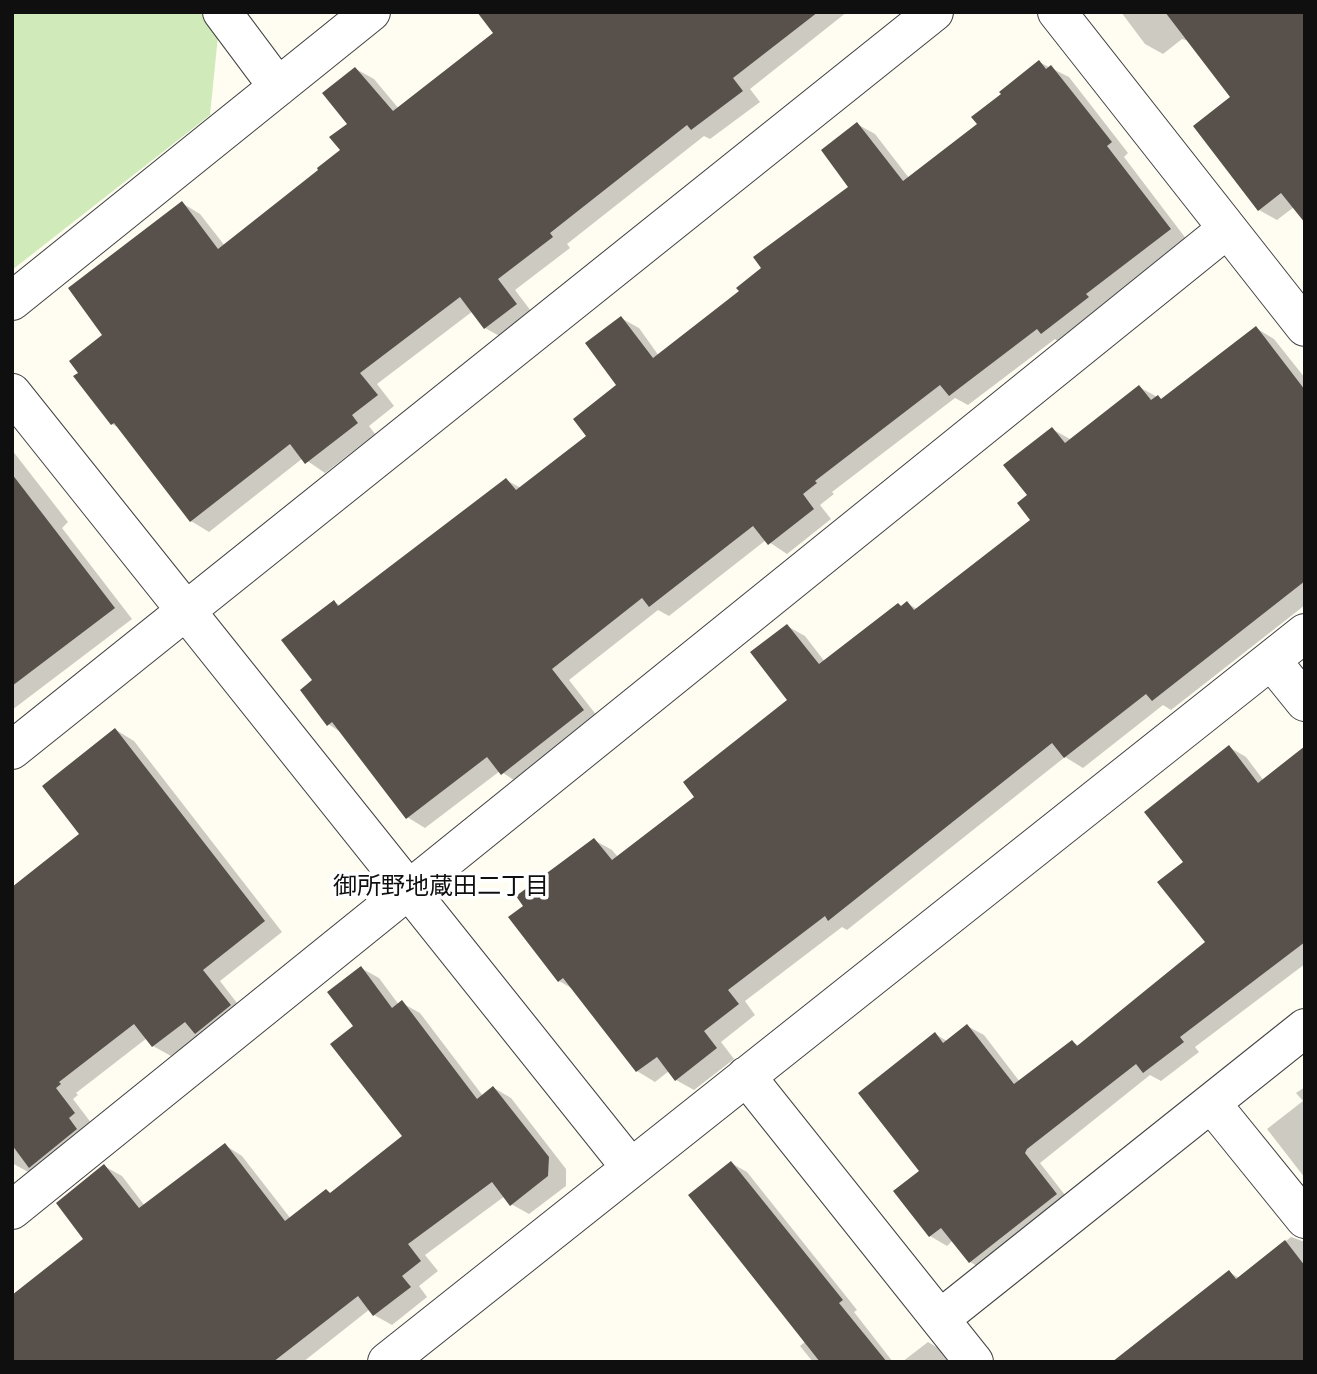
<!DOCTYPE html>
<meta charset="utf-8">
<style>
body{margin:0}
#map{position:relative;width:1317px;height:1374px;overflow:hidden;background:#fffdf2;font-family:"Crimson Pro",serif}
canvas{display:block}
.frame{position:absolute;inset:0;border:14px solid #0f0f0f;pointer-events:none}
</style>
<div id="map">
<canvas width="1317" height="1374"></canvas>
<div class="frame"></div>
</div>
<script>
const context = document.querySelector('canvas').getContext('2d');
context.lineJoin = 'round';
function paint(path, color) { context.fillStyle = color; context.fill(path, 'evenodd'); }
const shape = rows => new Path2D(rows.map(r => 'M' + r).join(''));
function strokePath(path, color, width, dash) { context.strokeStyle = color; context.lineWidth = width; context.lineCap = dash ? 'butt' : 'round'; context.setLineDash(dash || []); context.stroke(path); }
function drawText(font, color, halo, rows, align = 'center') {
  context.font = font + ' "Crimson Pro","Noto Sans JP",serif'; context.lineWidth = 7; context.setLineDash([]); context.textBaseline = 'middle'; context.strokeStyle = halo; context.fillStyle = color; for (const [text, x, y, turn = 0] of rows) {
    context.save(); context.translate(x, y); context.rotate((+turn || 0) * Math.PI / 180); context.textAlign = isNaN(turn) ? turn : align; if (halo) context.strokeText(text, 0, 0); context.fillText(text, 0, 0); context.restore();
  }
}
paint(shape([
 [12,12,201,12,218,36,210,115,12,270]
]), '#d1eaba');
paint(shape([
 [479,12,847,12,750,89,760,102,710,139,704,136,567,244,570,248,515,290,534,315,503,338,485,328,473,311,377,384,394,406,369,426,375,434,325,473,303,458,209,532,191,521,121,429,112,424,105,335,182,203,200,214,225,246,342,151,349,124,356,69,374,79,399,109,495,33],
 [1121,12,1305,12,1294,207,1277,220,1259,210,1232,97,1189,41,1182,39,1163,54,1145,44],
 [1039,62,1069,77,1128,153,1124,157,1187,240,1103,304,1105,307,1060,343,1055,339,968,405,955,398,832,492,834,494,820,505,831,519,787,554,766,540,669,616,658,610,569,680,601,721,520,784,500,771,425,828,407,817,342,733,328,724,314,681,334,602,341,606,506,480,521,488,589,437,618,386,621,318,639,328,659,356,741,292,851,187,857,124,875,134,909,178,979,125],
 [1256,328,1274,339,1305,378,1305,605,1171,710,1163,705,1083,768,1065,757,847,930,842,927,745,1001,755,1015,721,1042,734,1059,694,1090,676,1080,669,1071,655,1082,637,1071,575,990,559,981,594,840,612,850,618,857,697,797,790,701,787,626,805,636,825,662,907,603,917,609,1032,520,1030,495,1052,429,1070,439,1139,387,1163,400],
 [12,450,68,522,62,528,132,619,12,710],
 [116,730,134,741,282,932,220,981,247,1016,199,1035,171,1056,153,1046,147,1038,76,1093,78,1095,73,1099,92,1124,30,1173,12,1163,12,889,82,835],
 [1229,747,1246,757,1264,781,1305,749,1305,964,1195,1047,1199,1052,1161,1081,1150,1075,1040,1163,1072,1204,986,1271,970,1262,953,1240,947,1246,930,1236,935,1034,947,1041,967,1026,984,1035,1020,1082,1072,1042,1080,1046,1208,943,1185,862],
 [361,968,379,978,399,1005,402,1003,420,1013,483,1096,494,1088,511,1098,566,1169,566,1186,529,1214,511,1204,505,1196,425,1255,438,1271,419,1286,427,1297,392,1325,374,1315,370,1309,303,1362,12,1362,86,1240,104,1166,122,1176,145,1206,225,1145,242,1156,291,1219,327,1191,331,1194,404,1137,355,1027],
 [1305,1087,1305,1178,1267,1129,1303,1101,1296,1093],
 [731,1163,747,1172,857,1310,854,1312,893,1362,813,1362,800,1346,806,1341],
 [1291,1237,1305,1242,1305,1362,1229,1272,1239,1278],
 [928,1342,943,1351,952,1362,902,1362]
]), '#0003');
paint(shape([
 [477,12,818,12,733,78,743,91,691,130,687,125,550,233,553,237,498,279,517,304,484,329,460,297,360,373,378,395,352,415,358,423,305,464,290,444,190,522,114,423,111,425,73,376,78,373,69,361,102,335,68,288,182,201,218,249,318,170,317,168,340,150,329,137,347,124,322,93,355,67,393,111,493,33],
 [1165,12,1305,12,1305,223,1281,193,1258,211,1193,126,1230,97],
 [1039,60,1046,69,1051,65,1112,142,1107,146,1171,229,1086,294,1089,297,1041,334,1037,329,949,396,940,385,815,481,817,483,803,494,814,509,768,545,753,526,649,607,642,598,552,669,584,710,501,775,487,757,406,819,332,722,327,726,300,690,312,680,281,640,334,600,338,606,506,478,516,490,586,436,573,419,616,385,585,343,621,316,653,358,739,291,736,288,761,268,753,257,848,187,821,150,857,122,903,181,977,124,971,117,1001,94,999,92],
 [1256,326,1305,390,1305,581,1152,701,1146,694,1064,758,1052,743,828,921,825,916,728,990,739,1004,704,1031,717,1048,675,1081,657,1057,636,1072,563,978,558,982,508,917,523,906,516,896,594,838,612,860,694,797,683,782,787,700,750,652,787,624,819,664,898,603,901,606,907,601,914,610,1030,520,1017,503,1027,495,1003,465,1052,427,1065,443,1139,385,1151,400,1158,395,1161,399],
 [12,474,115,608,12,686],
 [115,728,265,921,203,970,231,1005,195,1034,185,1022,152,1047,134,1024,59,1082,61,1084,56,1088,75,1113,69,1118,77,1129,29,1168,12,1145,12,887,79,834,42,786],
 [1229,745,1258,783,1305,746,1305,942,1180,1037,1184,1042,1143,1073,1136,1064,1027,1149,1025,1153,1057,1194,969,1263,941,1228,929,1237,893,1191,919,1171,858,1093,935,1032,943,1043,967,1024,1014,1084,1072,1040,1077,1046,1205,942,1157,882,1183,862,1144,812],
 [361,966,392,1008,402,1000,477,1099,493,1086,549,1157,548,1176,510,1206,492,1182,408,1244,421,1261,402,1276,411,1287,373,1316,358,1296,273,1362,12,1362,12,1295,83,1239,56,1203,104,1164,139,1208,225,1143,285,1221,326,1189,330,1193,402,1136,330,1044,353,1026,327,992],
 [731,1161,843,1300,839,1303,887,1362,820,1362,688,1195],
 [1285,1240,1305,1266,1305,1362,1112,1362,1229,1270,1236,1279]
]), '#58514b');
const minor = shape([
 [222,12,278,87],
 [1057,12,1305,327],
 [12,301,371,12],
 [12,393,631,1168],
 [1271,660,1305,702],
 [12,750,934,12],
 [746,1076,974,1362],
 [1211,1103,1305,1219],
 [12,1210,1227,229],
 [940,1319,1305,1028],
 [387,1362,1305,633]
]);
strokePath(minor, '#424242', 40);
strokePath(minor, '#fff', 38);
drawText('24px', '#0f0f0f', '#fff', [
 ["御所野地蔵田二丁目",441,887]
]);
</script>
